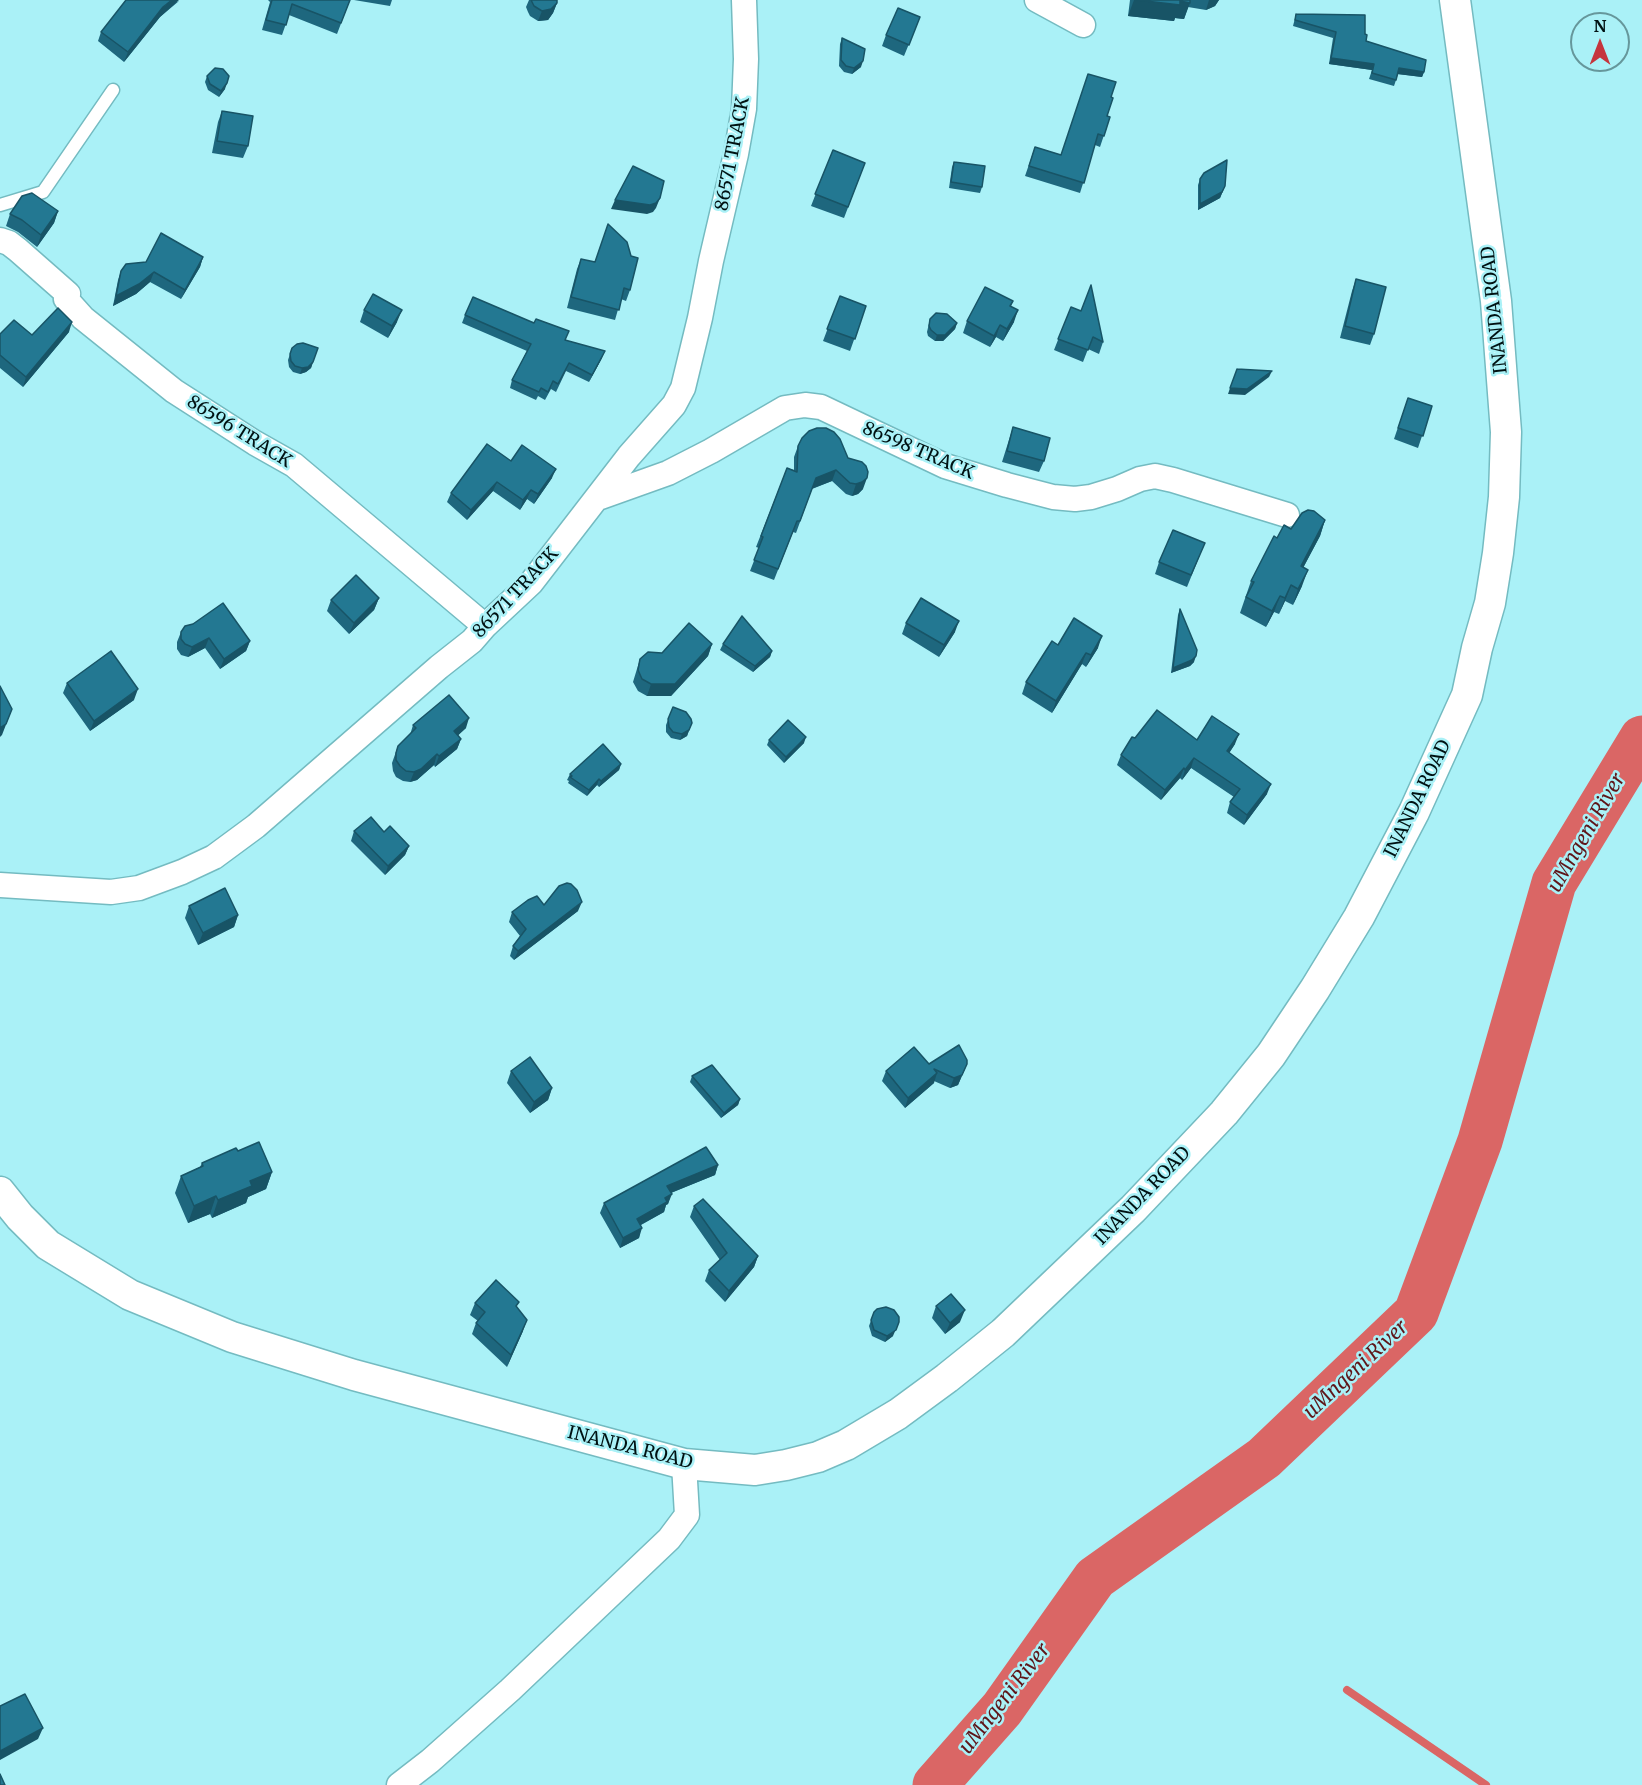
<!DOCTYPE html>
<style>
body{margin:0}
#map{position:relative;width:1642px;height:1785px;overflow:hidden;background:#aaf1f7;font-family:Merriweather,serif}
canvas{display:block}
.north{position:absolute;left:1570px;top:12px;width:60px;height:60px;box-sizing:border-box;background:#aaf1f7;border:2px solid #66979b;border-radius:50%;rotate:0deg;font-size:16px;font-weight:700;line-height:24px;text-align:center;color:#001112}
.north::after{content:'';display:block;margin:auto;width:21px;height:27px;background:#c5353d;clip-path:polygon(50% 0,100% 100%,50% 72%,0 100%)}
</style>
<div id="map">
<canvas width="1642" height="1785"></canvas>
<div class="north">N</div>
</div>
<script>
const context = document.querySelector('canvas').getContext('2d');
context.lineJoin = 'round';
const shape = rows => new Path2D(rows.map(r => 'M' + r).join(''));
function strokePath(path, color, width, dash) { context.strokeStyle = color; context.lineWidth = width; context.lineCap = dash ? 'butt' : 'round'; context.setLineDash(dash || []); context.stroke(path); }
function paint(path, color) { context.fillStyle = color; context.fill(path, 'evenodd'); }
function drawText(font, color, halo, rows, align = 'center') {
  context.font = font + ' Merriweather,serif'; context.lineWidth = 5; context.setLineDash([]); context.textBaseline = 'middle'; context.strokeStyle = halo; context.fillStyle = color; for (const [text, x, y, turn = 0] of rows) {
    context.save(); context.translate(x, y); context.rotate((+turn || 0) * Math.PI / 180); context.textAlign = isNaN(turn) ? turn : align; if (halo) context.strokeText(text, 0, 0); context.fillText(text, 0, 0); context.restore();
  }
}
strokePath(shape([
 [1347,1690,1486,1785]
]), '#da6665', 8);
strokePath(shape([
 [935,1785,1002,1709,1095,1578,1264,1458,1416,1313,1480,1141,1554,883,1642,738]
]), '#da6665', 45);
const service = shape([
 [0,205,43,192,113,90]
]);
const minor = shape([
 [1037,0,1083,25],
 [0,240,9,243,18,250,68,294,66,299,83,318,174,391,255,443,294,465,485,626],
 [598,498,668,473,711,451,785,408,805,405,821,407,945,466,1007,485,1053,497,1075,499,1091,497,1117,489,1140,479,1155,476,1173,480,1287,515],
 [0,885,111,892,139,888,182,872,214,857,256,826,439,667,472,641,485,626,531,583,629,456,674,405,683,388,700,318,711,261,736,154,744,109,746,59,744,0],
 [399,1785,430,1761,510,1690,669,1539,687,1515,684,1464]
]);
const tertiary = shape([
 [0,1192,20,1217,48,1245,130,1295,232,1337,354,1375,684,1464,755,1470,786,1465,818,1457,846,1445,898,1414,947,1378,1003,1333,1133,1209,1224,1113,1271,1055,1315,989,1359,917,1414,812,1467,695,1477,648,1490,603,1498,553,1504,497,1506,432,1496,301,1455,0]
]);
strokePath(service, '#74bbc1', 15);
strokePath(minor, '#74bbc1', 27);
strokePath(tertiary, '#74bbc1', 33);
strokePath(service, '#fff', 12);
strokePath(minor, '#fff', 24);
strokePath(tertiary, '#fff', 30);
paint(shape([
 [268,0,350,0,337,34,289,15,282,35,262,30,270,2],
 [354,0,392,0,390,6],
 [529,0,557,0,557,3,553,13,548,20,538,21,530,16,528,12,526,7],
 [1130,0,1219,0,1215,6,1206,10,1188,7,1184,19,1175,18,1174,21,1128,16],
 [179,1,160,17,124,62,98,41,101,32],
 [1296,14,1365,34,1366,41,1424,72,1422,77,1398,74,1394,86,1369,79,1372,70,1329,64,1333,38,1293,26],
 [920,17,904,56,882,46,886,35],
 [842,38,861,67,852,74,844,72,839,66,840,44],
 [207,76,225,89,219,97,208,90,205,82],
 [1111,97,1107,116,1110,117,1100,147,1095,145,1080,193,1025,176,1035,147,1061,155],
 [222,111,248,146,243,158,212,153,218,122],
 [833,150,865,163,844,218,811,206],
 [954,162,982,187,980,193,949,188,952,167],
 [1200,179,1225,186,1220,198,1198,210,1198,185],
 [58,211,54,223,37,247,18,232,6,226,10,214],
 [203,257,200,267,181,299,150,282,136,294,113,306,118,280,121,271],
 [581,259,630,290,626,301,621,299,615,320,567,308,577,269],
 [1356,279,1374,334,1370,345,1340,338,1352,291],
 [840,296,866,306,850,351,823,341],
 [1013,301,1011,306,1014,322,1003,341,996,337,990,347,963,333,967,321],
 [1071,307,1103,342,1099,354,1088,349,1083,362,1054,350],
 [364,310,397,322,388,338,360,322],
 [465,315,565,340,602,358,589,382,566,371,556,392,551,389,545,400,538,396,536,400,510,388,512,380,527,351,462,323],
 [930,319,957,323,955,329,943,341,935,341,928,336,927,332],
 [69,332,23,387,0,368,0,334,32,335],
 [292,348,313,362,311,368,306,372,300,374,293,372,289,367,288,360],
 [1408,398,1432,406,1418,448,1394,439],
 [1013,427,1044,461,1039,472,1002,462],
 [798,446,848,458,863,489,858,494,852,496,846,494,832,481,812,489,796,533,793,532,774,580,750,571,759,548,756,547,787,468,794,470,794,457],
 [511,461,552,478,534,504,527,499,520,510,493,491,467,520,447,502,451,493],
 [1325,520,1320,536,1303,568,1302,586,1293,605,1285,601,1279,614,1274,612,1266,627,1240,613,1251,581,1291,529],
 [1200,555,1187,587,1155,574,1159,562],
 [379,598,374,610,349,634,327,611,331,600],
 [1180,609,1194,662,1190,666,1171,673,1178,615],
 [906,623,955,632,939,657,902,634],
 [181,632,250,641,246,651,220,669,205,648,188,657,181,655,177,649,177,642],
 [712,644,708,656,671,696,647,696,638,691,633,682,640,659,662,653],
 [723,644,772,651,770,657,753,672,720,650],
 [1058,645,1098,648,1086,667,1082,664,1052,713,1022,694,1026,682],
 [67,683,134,700,90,731,63,693],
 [673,707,692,723,687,736,680,740,671,738,666,732,666,725],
 [413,725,466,728,458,735,461,739,457,749,435,767,434,765,417,780,410,782,403,781,396,777,393,771,392,763,398,746,410,735],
 [1135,738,1197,740,1235,744,1229,753,1267,794,1244,825,1227,813,1230,802,1234,797,1191,768,1182,780,1180,778,1161,800,1117,765,1121,755],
 [769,740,804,743,784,763,767,745],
 [621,764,619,770,599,787,597,785,587,796,568,783,569,781,567,780,570,774],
 [354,831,384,832,409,846,405,855,385,875,351,841],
 [544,905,578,911,514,960,510,956,513,946,520,936,509,922,512,912],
 [189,906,238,915,234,927,198,945,185,918],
 [929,1064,967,1064,958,1085,950,1088,934,1081,934,1083,905,1108,882,1081,886,1071],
 [511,1071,552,1088,548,1100,530,1113,507,1083],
 [692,1076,740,1099,738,1105,721,1118,690,1082],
 [238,1151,272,1172,266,1189,248,1197,246,1203,212,1218,210,1214,188,1223,175,1193,181,1176,200,1167,202,1163],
 [718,1165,715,1175,671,1193,668,1204,666,1205,664,1212,641,1225,639,1238,620,1248,600,1213,604,1203],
 [694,1206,758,1256,754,1267,725,1302,705,1281,709,1270,720,1260,690,1217],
 [475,1303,517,1308,523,1331,507,1367,472,1334,476,1323,478,1321,470,1315],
 [936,1306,960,1322,945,1334,932,1318],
 [874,1312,893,1336,885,1342,872,1336,869,1326]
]), '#1e677e');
paint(shape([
 [172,0,179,0,160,17,124,62,128,52,163,7],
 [1134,0,1180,1,1190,3,1184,19,1175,18,1174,21,1128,16],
 [1209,0,1219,0,1215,6,1206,10],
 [557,3,553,13,548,20,538,21,542,11],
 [1331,58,1374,64,1372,70,1329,64],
 [863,61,861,67,852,74,854,68],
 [1399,68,1424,72,1422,77,1397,74],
 [227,83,225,89,219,97,221,91],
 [1225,186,1220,198,1198,210,1200,204],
 [660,198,656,208,653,212,647,214,611,209,615,200],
 [58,211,54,223,37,247,41,235],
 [203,257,200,267,181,299,185,290],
 [154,272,150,282,136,294,113,306,116,296],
 [402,310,397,322,388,338,392,326],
 [1018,310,1014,322,1003,341,1007,329],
 [72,322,69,332,23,387,26,377],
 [957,323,955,329,943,341,935,341,937,335],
 [1000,325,996,337,990,347,994,336],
 [605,351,602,358,589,382,592,375],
 [313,362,311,368,306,372,300,374,302,368],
 [1272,371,1269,377,1245,395,1228,394,1230,388],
 [556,469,552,478,534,504,538,494],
 [836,470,832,481,811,489,816,478],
 [867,478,863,489,858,494,852,496,856,484],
 [497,482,493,491,467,520,471,510],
 [531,490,527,499,520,510,523,500],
 [1325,520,1320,536,1295,583,1301,566],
 [1308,570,1302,586,1293,605,1298,589],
 [1291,585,1285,601,1279,614,1285,598],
 [1280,596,1274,612,1266,627,1272,611],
 [379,598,374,610,349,634,354,623],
 [959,621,955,632,939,657,944,645],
 [1102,636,1098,648,1086,667,1091,655],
 [209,638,205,648,188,657,192,647],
 [250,641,246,651,220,669,224,659],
 [712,644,708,656,671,696,647,696,651,684],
 [772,651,770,657,753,672,755,666],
 [1086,653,1082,664,1052,713,1056,701],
 [1196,656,1194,662,1190,666,1171,673,1173,668],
 [138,689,134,700,90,731,94,721],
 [12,709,2,735,0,737,0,728],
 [469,718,466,728,451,742,454,731],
 [689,730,687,736,680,740,682,734],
 [1239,734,1235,744,1224,761,1227,751],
 [806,737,804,743,784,763,786,757],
 [461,739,457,749,435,767,439,756],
 [437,754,434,765,417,780,410,782,414,772],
 [1194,758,1191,768,1182,780,1185,770],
 [621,764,619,770,599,787,601,781],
 [1184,768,1180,778,1161,800,1165,790],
 [599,779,597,785,587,796,589,790],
 [1271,784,1267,794,1244,825,1247,815],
 [409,846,405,855,385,875,388,866],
 [582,902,578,911,514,960,518,951],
 [238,915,234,927,198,945,203,933],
 [967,1064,958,1085,950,1088,954,1078],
 [937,1073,934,1083,905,1108,908,1098],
 [552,1088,548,1100,530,1113,534,1102],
 [740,1099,738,1105,721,1118,724,1113],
 [718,1165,715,1175,663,1196,667,1186],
 [272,1172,266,1189,248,1197,246,1203,212,1218,218,1200,250,1181],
 [672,1194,668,1204,666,1205,664,1212,633,1229,637,1219],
 [216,1196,210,1214,188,1223,194,1206],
 [642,1228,639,1238,620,1248,623,1238],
 [758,1256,754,1267,725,1302,729,1291],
 [965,1310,960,1322,945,1334,950,1323],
 [527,1320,523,1331,507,1367,511,1355],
 [899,1322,893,1336,885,1342,887,1336],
 [43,1728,38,1739,0,1760,0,1751]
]), '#185466');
const building = shape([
 [126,0,172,0,163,7,128,52,101,32,126,0],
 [272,0,350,0,341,23,292,4,286,25,266,20,272,0],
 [531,0,557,0,557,3,551,9,542,11,534,6,531,0],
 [1137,0,1190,0,1190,3,1180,1,1180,5,1137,0],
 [898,8,920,17,909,45,886,35,898,8],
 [1296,14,1365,15,1365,34,1367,35,1366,41,1426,60,1424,72,1399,68,1396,80,1372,73,1374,64,1331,58,1336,32,1295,20,1296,14],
 [842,38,865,49,863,61,854,68,846,66,841,60,842,38],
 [215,68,223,69,229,76,227,83,221,91,210,84,207,76,215,68],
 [1088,74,1116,82,1111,97,1113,98,1107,116,1110,117,1104,136,1098,134,1084,183,1029,166,1035,147,1061,155,1088,74],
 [222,111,253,116,248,146,217,141,222,111],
 [833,150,865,163,848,207,815,194,833,150],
 [1227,160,1225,186,1222,192,1200,204,1200,179,1204,173,1227,160],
 [954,162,985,166,982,187,951,182,954,162],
 [633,166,664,181,660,198,656,203,650,205,615,200,633,166],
 [32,193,58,211,41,235,22,220,10,214,22,196,32,193],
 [608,224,627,242,631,256,638,258,630,290,624,288,619,310,571,297,581,259,595,262,608,224],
 [161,233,203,257,185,290,154,272,139,284,116,296,121,271,126,264,146,262,161,233],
 [1356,279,1386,287,1374,334,1345,326,1356,279],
 [1091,285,1103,342,1093,337,1088,350,1058,339,1071,307,1081,311,1091,285],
 [985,287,1013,301,1010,306,1018,310,1007,329,1000,325,994,336,967,321,985,287],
 [373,294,402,310,392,326,364,310,373,294],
 [840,296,866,306,855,339,827,329,840,296],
 [473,297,534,323,536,319,569,331,565,340,605,351,592,375,569,363,558,384,553,381,548,392,541,388,539,392,512,380,531,344,465,315,473,297],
 [58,308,72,322,26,377,0,355,0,334,14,320,32,335,58,308],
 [936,313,947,314,957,323,945,335,937,335,931,330,929,326,930,319,936,313],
 [303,343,318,348,313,362,308,367,302,368,295,366,291,361,290,354,292,348,297,344,303,343],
 [1237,369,1272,371,1247,389,1230,388,1237,369],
 [1408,398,1432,406,1423,436,1398,428,1408,398],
 [1013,427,1050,438,1044,461,1007,451,1013,427],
 [817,428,826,428,834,432,840,439,848,458,862,462,866,466,868,472,867,478,862,482,856,484,850,483,836,470,816,478,800,521,797,521,778,569,754,560,763,537,761,536,787,468,797,472,798,446,802,438,809,431,817,428],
 [487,444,511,461,522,445,556,469,538,494,531,490,523,500,497,482,471,510,451,493,487,444],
 [1308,510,1314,511,1325,520,1301,566,1308,570,1298,589,1291,585,1285,598,1280,596,1272,611,1246,597,1254,582,1251,581,1274,536,1277,538,1284,525,1291,529,1302,513,1308,510],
 [1173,530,1205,543,1191,575,1159,562,1173,530],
 [356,575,379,598,354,623,331,600,356,575],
 [921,598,959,621,944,645,906,623,921,598],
 [223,603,250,641,224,659,209,638,192,647,185,644,181,639,181,632,185,626,193,624,223,603],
 [1180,609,1197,650,1196,656,1192,660,1173,668,1180,609],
 [742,616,772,651,755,666,723,644,742,616],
 [1074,618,1102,636,1091,655,1086,653,1056,701,1026,682,1052,641,1058,645,1074,618],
 [689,623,712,644,675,684,651,684,642,679,638,670,640,659,648,652,662,653,689,623],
 [111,651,138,689,94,721,67,683,111,651],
 [0,686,12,709,6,724,0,728,0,686],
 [449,695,469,718,454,731,461,739,439,756,437,754,421,769,414,772,406,771,400,766,396,760,396,753,398,746,416,728,413,725,449,695],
 [673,707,686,712,691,719,692,723,689,730,682,734,673,732,669,727,668,719,673,707],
 [1157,710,1197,740,1212,716,1239,734,1227,751,1271,784,1247,815,1230,802,1240,789,1194,758,1185,770,1184,768,1165,790,1121,755,1132,737,1135,738,1157,710],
 [788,720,806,737,786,757,769,740,788,720],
 [603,744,621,764,601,781,599,779,589,790,570,777,572,776,570,774,603,744],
 [371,817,384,832,390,826,409,846,388,866,354,831,371,817],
 [567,883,571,884,577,890,582,902,518,951,513,946,526,929,512,912,528,900,537,896,544,905,559,886,567,883],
 [225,888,238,915,203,933,189,906,225,888],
 [959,1045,967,1060,967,1064,962,1075,954,1078,934,1069,937,1073,908,1098,886,1071,914,1047,929,1064,959,1045],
 [530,1057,552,1088,534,1102,511,1071,530,1057],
 [712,1065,740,1099,724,1113,692,1076,712,1065],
 [259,1142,272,1172,250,1181,252,1186,218,1200,216,1196,194,1206,181,1176,203,1166,202,1163,236,1148,238,1151,259,1142],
 [706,1147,718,1165,667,1186,672,1194,665,1198,667,1202,637,1219,642,1228,623,1238,604,1203,706,1147],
 [703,1199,758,1256,729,1291,709,1270,727,1253,694,1206,703,1199],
 [496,1280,519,1302,516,1306,527,1320,511,1355,476,1323,485,1312,475,1303,496,1280],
 [951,1294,965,1310,950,1323,936,1306,951,1294],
 [886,1307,894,1310,899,1317,899,1322,896,1330,887,1336,874,1330,871,1320,874,1312,877,1309,886,1307],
 [25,1694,43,1728,0,1751,0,1706,25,1694],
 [0,1774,5,1785,0,1785,0,1774]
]);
paint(building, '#237892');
strokePath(building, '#185466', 1.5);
drawText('18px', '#001112', '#aaf1f7', [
 ["86571 TRACK",733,154,-79],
 ["INANDA ROAD",1495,310,-96],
 ["86596 TRACK",239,432,32],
 ["86598 TRACK",918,451,23],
 ["86571 TRACK",516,593,-47],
 ["INANDA ROAD",1418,799,-64],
 ["INANDA ROAD",1143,1196,-46],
 ["INANDA ROAD",630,1448,14]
]);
drawText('italic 20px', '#5f1519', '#aaf1f7', [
 ["uMngeni River",1587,833,-60],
 ["uMngeni River",1356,1370,-43],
 ["uMngeni River",1005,1699,-52]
]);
</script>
